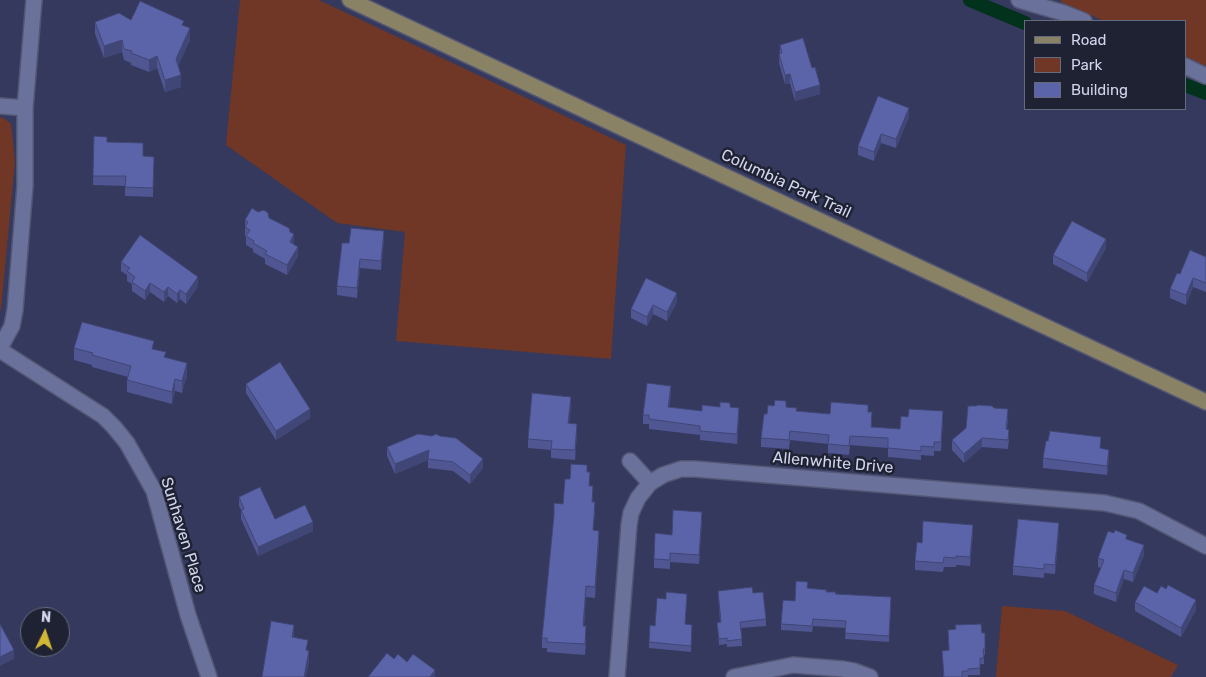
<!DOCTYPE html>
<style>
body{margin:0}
#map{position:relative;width:1206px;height:677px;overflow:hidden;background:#34395d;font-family:Rubik,sans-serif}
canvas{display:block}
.legend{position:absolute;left:1024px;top:20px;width:162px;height:90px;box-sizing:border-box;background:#1f2233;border:1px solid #666a7d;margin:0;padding:6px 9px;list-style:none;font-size:15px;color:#d1d5ec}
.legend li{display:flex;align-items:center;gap:10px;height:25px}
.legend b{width:25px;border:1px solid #666a7d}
.north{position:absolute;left:20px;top:607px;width:50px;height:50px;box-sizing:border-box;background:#1f2233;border:1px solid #666a7d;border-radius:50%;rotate:4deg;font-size:14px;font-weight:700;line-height:20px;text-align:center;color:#d1d5ec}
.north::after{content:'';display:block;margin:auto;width:18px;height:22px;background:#d2b735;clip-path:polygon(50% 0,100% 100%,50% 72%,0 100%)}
</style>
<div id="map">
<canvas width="1206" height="677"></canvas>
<ul class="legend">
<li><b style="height:6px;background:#8a8264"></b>Road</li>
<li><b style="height:14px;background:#703626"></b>Park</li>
<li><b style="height:14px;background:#5c64a9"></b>Building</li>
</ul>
<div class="north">N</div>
</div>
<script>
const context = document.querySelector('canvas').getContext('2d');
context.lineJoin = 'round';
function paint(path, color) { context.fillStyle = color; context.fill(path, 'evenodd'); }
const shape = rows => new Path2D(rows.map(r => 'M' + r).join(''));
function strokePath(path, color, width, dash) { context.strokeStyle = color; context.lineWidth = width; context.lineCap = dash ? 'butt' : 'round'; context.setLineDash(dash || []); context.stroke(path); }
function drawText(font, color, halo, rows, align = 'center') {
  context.font = font + ' Rubik,sans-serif'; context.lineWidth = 5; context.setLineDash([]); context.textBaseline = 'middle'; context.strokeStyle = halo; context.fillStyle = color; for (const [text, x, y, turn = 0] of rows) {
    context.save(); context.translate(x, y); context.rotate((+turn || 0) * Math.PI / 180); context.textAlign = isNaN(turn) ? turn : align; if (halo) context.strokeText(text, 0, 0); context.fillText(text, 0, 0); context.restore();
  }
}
paint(shape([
 [240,0,319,0,626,145,611,359,396,341,405,232,337,223,226,145],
 [1061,0,1206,0,1206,68,1185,58,1185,21,1104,21,1061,2],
 [0,117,5,119,11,124,15,161,1,310,0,309],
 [1002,606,1065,611,1178,665,1171,677,996,677]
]), '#703626');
strokePath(shape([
 [970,0,1025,23],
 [1185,85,1206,93]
]), '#03321c', 14);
const minor = shape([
 [1019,0,1064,13,1084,21],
 [1185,66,1206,76],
 [0,106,25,108],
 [0,348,12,326,15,310,25,186,25,108,34,0],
 [0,350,103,416,114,427,127,443,154,491,188,615,209,677],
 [630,461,650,483],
 [617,677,629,525,631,513,638,498,650,483,663,475,681,469,695,469,1105,503,1139,511,1206,546],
 [734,677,793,665,843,669,854,671,870,677]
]);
const major = shape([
 [350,0,1206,402]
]);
strokePath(minor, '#525674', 18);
strokePath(major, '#525674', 18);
strokePath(minor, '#6a719a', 15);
strokePath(major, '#8a8264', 15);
paint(shape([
 [131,20,184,26,190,40,178,66,181,87,165,92,157,68,149,72,131,65,131,63,124,60,122,52,104,58,95,34,95,22],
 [780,45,812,68,820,94,795,101,790,83,785,84,779,63],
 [909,117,896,148,881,143,874,161,858,155,858,146],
 [94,136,107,142,143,156,154,157,153,197,125,196,125,186,93,185],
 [269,218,290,232,298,256,287,275,265,264,265,259,253,252,253,249,246,245,246,237,245,236,245,220],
 [384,240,381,270,360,268,357,298,337,295,337,286,349,243],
 [1106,248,1087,282,1053,264,1053,255],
 [1206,257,1206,292,1193,287,1186,305,1170,298,1170,289,1180,274],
 [121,262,198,286,186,304,180,299,177,303,168,296,164,302,150,292,145,300,132,291,132,284,127,281,127,275,121,271],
 [646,278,677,302,667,321,653,314,647,326,631,318,631,309],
 [74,348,154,349,187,375,182,393,175,391,172,404,127,392,127,380,128,377,92,367,92,365,74,360],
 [246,384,310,418,276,440,246,393],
 [671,395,669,407,702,411,730,408,739,417,737,444,700,440,700,435,649,429,649,424,643,424,643,415],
 [571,406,569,423,577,433,575,460,551,458,551,450,528,448,528,439],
 [786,407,797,411,830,414,868,412,872,421,872,427,900,429,943,421,941,451,934,451,934,456,921,455,921,460,888,457,888,448,850,445,849,455,828,453,828,444,790,440,789,449,761,447,761,438,767,414],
 [994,408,1008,419,1007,429,1009,439,1008,449,982,447,964,463,952,450,952,440],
 [387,447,483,468,470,484,453,471,428,468,428,460,395,474,387,456],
 [1101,449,1109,459,1107,475,1043,468,1043,458],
 [587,472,595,513,593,530,599,541,595,598,586,597,584,626,586,637,585,655,547,652,547,648,542,648,542,638,570,479],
 [239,497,275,519,313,531,258,556,241,519,241,510,239,506],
 [702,521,699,564,670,562,670,569,654,568,654,559,672,535],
 [1059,532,1055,574,1044,573,1044,578,1013,575,1013,566],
 [973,534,970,566,956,565,956,567,944,567,943,572,915,570,915,561,922,543],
 [1127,539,1144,555,1133,582,1124,579,1116,602,1094,594,1094,585,1101,568,1098,567,1098,558],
 [808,588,891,604,889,642,845,639,846,628,813,626,812,632,781,630,781,624,795,601],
 [718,591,753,593,766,619,766,626,741,628,742,646,727,647,727,644,719,645,717,623,720,622],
 [1157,593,1196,610,1181,637,1135,611,1135,602],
 [687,600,685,624,692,631,691,652,649,648,649,642,655,626],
 [982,633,985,633,985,655,984,655,984,664,980,664,980,675,968,675,968,677,943,677,949,650]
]), '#4f5691');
paint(shape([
 [190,28,190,40,176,71,176,59],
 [122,40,122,52,104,58,104,46],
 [157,56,157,68,149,72,149,60],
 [790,74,790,83,785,84,785,75],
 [181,75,181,87,165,92,165,80],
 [820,85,820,94,795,101,795,92],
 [909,108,909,117,896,148,896,139],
 [881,134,881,143,874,161,874,152],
 [384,231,384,240,381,270,381,261],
 [294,234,294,244,290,251,290,242],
 [1106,239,1106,248,1087,282,1087,273],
 [298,247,298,256,287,275,287,265],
 [360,259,360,268,357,298,357,288],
 [198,277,198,286,186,304,186,294],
 [1193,278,1193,287,1186,305,1186,295],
 [150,283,150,292,145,300,145,291],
 [168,287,168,296,164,302,164,292],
 [180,290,180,299,177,303,177,294],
 [677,293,677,302,667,321,667,312],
 [653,305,653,314,647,326,647,317],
 [187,363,187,375,182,393,182,381],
 [175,379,175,391,172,404,172,392],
 [671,386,671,395,668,416,668,407],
 [571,397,571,406,568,432,568,423],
 [739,408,739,417,737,444,737,434],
 [310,409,310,418,276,440,276,431],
 [943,411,943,421,941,451,941,442],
 [577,424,577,433,575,460,575,450],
 [982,438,982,447,964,463,964,454],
 [429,450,428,460,395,474,395,464],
 [1109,450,1109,459,1107,475,1107,466],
 [483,459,483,468,470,484,470,475],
 [702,512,702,521,699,564,699,555],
 [313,522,313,531,258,556,258,547],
 [1059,523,1059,532,1055,574,1055,565],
 [973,525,973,534,970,566,970,557],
 [599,531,599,541,595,598,595,587],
 [1144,545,1144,555,1133,582,1133,573],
 [1124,570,1124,579,1116,602,1116,593],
 [586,586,586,597,583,637,583,626],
 [1196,600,1196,610,1181,637,1181,628],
 [294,625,294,637,292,637],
 [586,626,586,637,585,655,585,644],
 [14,650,14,659,0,666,0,657],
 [309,651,309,663,306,677,304,677],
 [435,670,435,677,430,677]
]), '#404676');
const building = shape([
 [140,1,184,21,182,25,190,28,176,59,181,75,165,80,157,56,149,60,131,53,132,51,124,49,122,40,104,46,95,22,119,13,131,20,140,1],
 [803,38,812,68,815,67,820,85,795,92,790,74,785,75,779,54,782,53,780,45,803,38],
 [878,96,909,108,896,139,881,134,874,152,858,146,878,96],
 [94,136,107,137,107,142,143,143,143,156,154,157,153,188,125,187,126,176,93,176,94,136],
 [252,208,258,212,264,210,268,213,269,218,289,228,290,232,294,234,290,242,298,247,287,265,265,254,267,251,253,243,254,241,246,236,250,230,245,227,248,222,245,220,252,208],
 [1072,221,1106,239,1087,273,1053,255,1072,221],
 [351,228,384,231,381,261,360,259,357,288,337,286,342,243,349,243,351,228],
 [140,235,198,277,186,294,180,290,177,294,168,287,164,292,150,283,145,291,132,282,135,277,127,271,130,268,121,262,140,235],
 [1190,250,1206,257,1206,283,1193,278,1186,295,1170,289,1177,273,1180,274,1190,250],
 [646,278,677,293,667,312,653,305,647,317,631,309,646,278],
 [82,322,154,341,152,349,166,352,164,357,187,363,182,381,175,379,172,392,127,380,131,366,92,355,93,353,74,348,82,322],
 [280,362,310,409,276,431,246,384,280,362],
 [647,383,671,386,668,407,702,411,702,405,720,407,720,402,730,403,730,407,739,408,737,434,700,431,700,426,649,419,649,415,643,415,647,383],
 [532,393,571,397,568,423,577,424,575,450,551,449,552,441,528,439,532,393],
 [775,400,786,401,786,407,797,408,796,411,830,414,831,402,868,405,868,412,872,412,871,427,900,429,901,416,908,417,909,409,943,411,941,442,934,442,934,447,921,446,921,451,888,448,888,438,850,436,849,446,828,444,829,435,790,431,789,440,761,438,764,414,767,414,768,405,774,406,775,400],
 [978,405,992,406,994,408,1008,409,1006,429,1009,430,1008,440,982,438,964,454,952,440,966,428,968,406,976,406,978,405],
 [1050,431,1101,437,1100,448,1109,450,1107,466,1043,458,1046,441,1048,441,1050,431],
 [418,434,432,436,436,434,440,436,456,438,483,459,470,475,453,462,428,459,429,450,395,464,387,447,418,434],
 [571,464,587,465,587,472,590,472,589,486,593,486,592,502,595,502,593,530,599,531,595,587,586,586,583,626,586,626,585,644,547,642,547,638,542,638,554,515,554,503,563,504,565,479,570,479,571,464],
 [260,487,275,519,305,505,313,522,258,547,241,510,244,509,239,497,260,487],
 [673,510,702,512,699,555,670,553,670,560,654,559,655,533,672,535,673,510],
 [1018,519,1059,523,1055,565,1044,564,1044,569,1013,566,1018,519],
 [923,521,973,525,970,557,956,556,956,558,944,557,943,563,915,561,917,542,922,543,923,521],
 [1115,530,1127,535,1126,539,1144,545,1133,573,1124,570,1116,593,1094,585,1104,560,1098,558,1108,531,1114,533,1115,530],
 [796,581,808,582,807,588,827,590,826,592,836,592,835,594,891,597,889,636,845,633,846,621,813,619,812,626,781,624,783,600,795,601,796,581],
 [1168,585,1196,600,1181,628,1135,602,1144,586,1157,593,1161,586,1166,589,1168,585],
 [752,587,753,593,763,592,766,619,740,622,742,639,727,641,727,638,719,639,717,623,721,622,718,591,752,587],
 [666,592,687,594,685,624,692,625,691,646,649,642,650,625,655,626,657,598,666,599,666,592],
 [271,621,294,625,292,637,308,640,306,650,309,651,304,677,262,677,271,621],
 [0,624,14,650,0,657,0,624],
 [981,624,982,633,985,633,985,649,983,649,984,658,980,658,980,668,968,669,968,671,962,671,962,677,944,677,942,651,949,650,948,630,956,629,955,625,981,624],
 [387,653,394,659,398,654,407,662,413,654,435,670,430,677,368,677,387,653]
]);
paint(building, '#5c64a9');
strokePath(building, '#404676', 1);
drawText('16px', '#d1d5ec', '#1f2233', [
 ["Columbia Park Trail",786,184,25],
 ["Allenwhite Drive",833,463,5],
 ["Sunhaven Place",183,535,73]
]);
</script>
